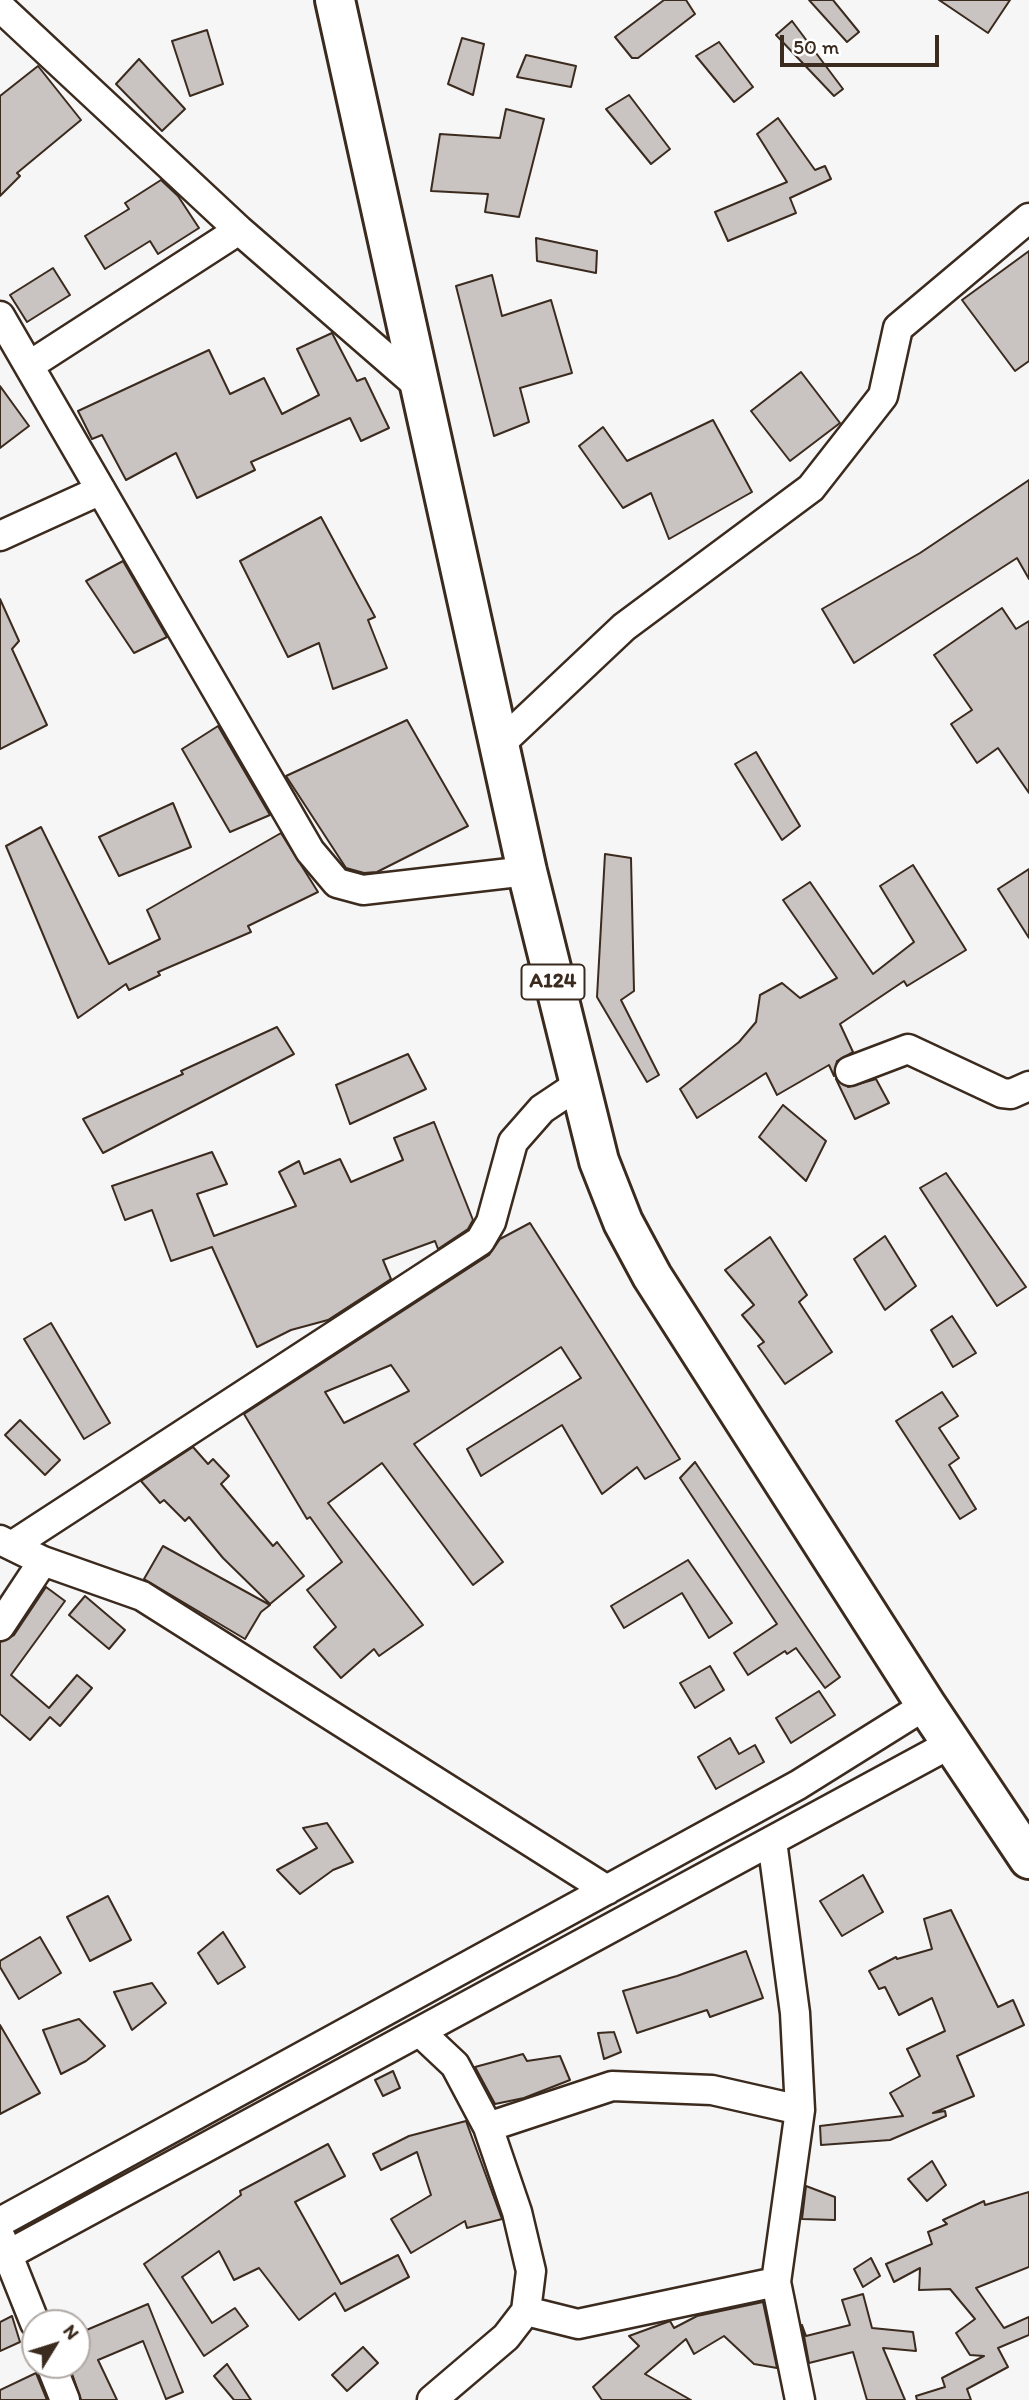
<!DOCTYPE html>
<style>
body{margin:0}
#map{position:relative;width:1029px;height:2400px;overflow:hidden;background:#f7f6f6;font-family:Itim,sans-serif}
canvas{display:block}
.north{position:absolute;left:21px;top:2309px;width:70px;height:70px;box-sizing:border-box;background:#fff;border:2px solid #b1aaa5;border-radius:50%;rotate:52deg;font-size:19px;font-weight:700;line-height:28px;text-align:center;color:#3b2a1e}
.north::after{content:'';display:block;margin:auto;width:24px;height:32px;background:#3b2a1e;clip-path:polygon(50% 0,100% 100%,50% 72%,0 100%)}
.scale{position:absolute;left:780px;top:35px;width:159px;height:32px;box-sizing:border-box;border:4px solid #3b2a1e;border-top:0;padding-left:9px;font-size:21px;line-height:24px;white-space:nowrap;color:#3b2a1e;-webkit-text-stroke:5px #fff;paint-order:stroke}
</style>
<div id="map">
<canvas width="1029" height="2400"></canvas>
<div class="north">N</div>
<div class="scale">50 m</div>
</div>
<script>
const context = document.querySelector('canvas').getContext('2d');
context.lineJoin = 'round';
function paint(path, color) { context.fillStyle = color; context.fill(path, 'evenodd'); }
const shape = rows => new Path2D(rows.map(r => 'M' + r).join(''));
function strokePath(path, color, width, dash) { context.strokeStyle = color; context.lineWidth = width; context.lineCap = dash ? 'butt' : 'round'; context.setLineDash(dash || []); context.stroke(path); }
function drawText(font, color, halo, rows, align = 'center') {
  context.font = font + ' Itim,sans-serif'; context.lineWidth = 6; context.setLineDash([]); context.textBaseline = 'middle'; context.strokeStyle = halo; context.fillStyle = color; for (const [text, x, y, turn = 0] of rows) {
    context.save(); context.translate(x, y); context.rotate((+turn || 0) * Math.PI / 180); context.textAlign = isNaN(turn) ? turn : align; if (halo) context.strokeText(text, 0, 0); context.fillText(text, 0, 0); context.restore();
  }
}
const building = shape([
 [664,0,686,0,695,14,638,58,632,58,615,37,664,0],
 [809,0,833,0,859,32,847,42,809,0],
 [939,0,1010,0,988,33,939,0],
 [792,21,843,89,834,96,776,35,792,21],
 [207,30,223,84,190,96,172,41,207,30],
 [462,38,484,44,473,95,448,84,462,38],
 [719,42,753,87,734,102,696,56,719,42],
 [526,55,576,66,571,87,517,77,526,55],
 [139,59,185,109,162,131,116,84,139,59],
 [38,66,81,120,17,173,20,176,0,196,0,96,38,66],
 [629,95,670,149,651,164,606,109,629,95],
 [506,109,544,119,519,217,485,212,488,194,431,191,440,134,500,138,506,109],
 [778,118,815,170,825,166,831,179,790,198,796,213,728,241,715,212,787,182,757,134,778,118],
 [161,180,178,196,199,228,158,254,150,241,105,269,85,236,129,209,125,203,161,180],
 [536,238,597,251,596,273,537,261,536,238],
 [1029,251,1029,361,1015,371,962,300,1029,251],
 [53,268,70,295,27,322,10,295,53,268],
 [492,275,502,316,551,300,572,373,520,388,529,422,494,436,456,286,492,275],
 [332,333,357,381,365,378,389,428,361,441,350,418,251,462,255,470,197,498,176,453,126,480,102,435,92,439,78,411,209,350,230,394,264,378,282,414,319,395,297,349,332,333],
 [801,372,840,423,790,461,751,411,801,372],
 [0,386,29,426,0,448,0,386],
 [713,420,752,492,669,539,651,493,623,508,579,446,603,427,627,461,713,420],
 [1029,480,1029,579,1017,558,854,663,822,609,920,553,1029,480],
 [321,517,375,617,368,620,387,668,333,689,319,643,288,657,240,561,321,517],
 [123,561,167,637,134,653,86,581,123,561],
 [0,599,19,641,12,649,47,725,0,749,0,599],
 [1002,608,1016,629,1029,621,1029,793,998,748,977,763,951,724,972,710,934,655,1002,608],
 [407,720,468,826,377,872,364,873,346,868,286,776,407,720],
 [218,726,270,815,230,832,182,749,218,726],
 [756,752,800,826,782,840,735,764,756,752],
 [173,803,191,847,119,876,99,837,173,803],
 [41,827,109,964,160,939,147,910,281,833,318,892,248,926,251,932,158,972,160,975,129,990,126,984,78,1018,6,846,41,827],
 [605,854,631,858,634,991,621,1000,659,1075,647,1082,597,997,605,854],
 [913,865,966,950,907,986,904,981,840,1024,853,1052,837,1061,834,1076,829,1065,777,1095,766,1073,697,1118,680,1089,739,1042,756,1022,760,995,782,983,800,998,837,978,783,900,810,882,873,974,914,942,880,886,913,865],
 [1029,869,1029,938,998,889,1029,869],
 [277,1027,294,1054,103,1153,83,1119,183,1074,181,1071,277,1027],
 [408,1054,426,1089,350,1124,336,1085,408,1054],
 [836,1079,848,1087,876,1079,889,1103,855,1119,836,1079],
 [783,1105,826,1141,806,1181,759,1137,783,1105],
 [434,1122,473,1220,468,1229,438,1249,435,1241,383,1260,391,1279,328,1320,291,1330,257,1347,212,1247,171,1261,152,1210,125,1220,112,1186,212,1152,227,1184,197,1194,214,1236,296,1206,279,1172,299,1161,304,1174,340,1159,351,1182,403,1160,394,1138,434,1122],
 [946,1173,1026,1287,997,1306,920,1188,946,1173],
 [530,1223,680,1459,645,1479,637,1467,602,1494,562,1425,481,1476,467,1449,581,1378,561,1347,414,1444,503,1562,473,1585,382,1463,328,1503,423,1625,379,1656,374,1649,341,1678,314,1647,336,1627,307,1590,342,1562,310,1517,307,1519,244,1414,489,1255,500,1239,530,1223],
 [391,1365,409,1391,344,1423,325,1392,391,1365],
 [885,1236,916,1286,885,1310,854,1259,885,1236],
 [770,1237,807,1295,799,1302,832,1352,785,1384,758,1346,764,1342,742,1315,754,1305,725,1270,770,1237],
 [952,1316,976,1353,953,1367,931,1330,952,1316],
 [51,1323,110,1423,84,1439,24,1339,51,1323],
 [942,1392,958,1416,939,1428,959,1458,949,1465,976,1509,960,1519,896,1421,942,1392],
 [20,1420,60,1460,45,1475,5,1435,20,1420],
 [193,1447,208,1464,213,1459,229,1476,221,1484,273,1546,277,1542,304,1576,270,1604,223,1558,189,1517,185,1521,164,1500,160,1503,141,1481,193,1447],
 [695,1462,840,1677,825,1688,796,1648,787,1654,785,1651,748,1675,734,1653,777,1624,680,1478,695,1462],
 [163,1546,270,1605,261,1612,245,1639,144,1579,163,1546],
 [688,1560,732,1623,709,1638,682,1593,624,1628,611,1606,688,1560],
 [46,1587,65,1601,11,1675,49,1708,77,1675,92,1688,60,1726,50,1717,30,1740,0,1714,0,1642,14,1635,46,1587],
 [85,1596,125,1630,109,1649,69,1615,85,1596],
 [710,1666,724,1690,695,1708,680,1683,710,1666],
 [819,1691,835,1715,791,1743,776,1718,819,1691],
 [730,1738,739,1754,755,1745,764,1762,716,1789,698,1757,730,1738],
 [327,1823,353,1862,333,1870,300,1894,277,1870,317,1848,303,1828,327,1823],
 [863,1875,883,1912,842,1936,820,1901,863,1875],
 [108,1896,131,1940,90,1961,67,1917,108,1896],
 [951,1910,998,2007,1013,2000,1024,2025,957,2056,974,2096,933,2113,945,2111,946,2116,890,2140,821,2145,820,2126,903,2116,890,2093,920,2076,907,2049,945,2031,932,1998,899,2015,885,1987,879,1989,869,1971,896,1957,897,1959,932,1949,924,1919,951,1910],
 [223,1932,245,1967,218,1984,198,1953,223,1932],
 [40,1937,61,1973,19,1999,0,1967,0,1961,40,1937],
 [746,1951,763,1998,710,2017,707,2010,637,2033,623,1991,677,1976,746,1951],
 [152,1983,166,2003,132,2030,114,1992,152,1983],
 [79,2019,105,2046,86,2061,61,2074,43,2030,79,2019],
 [0,2025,40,2093,0,2114,0,2025],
 [614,2032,621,2052,604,2059,598,2033,614,2032],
 [523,2054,527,2061,560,2056,570,2080,524,2098,495,2104,475,2067,523,2054],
 [393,2071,400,2088,383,2096,375,2080,393,2071],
 [466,2121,502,2219,467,2228,465,2221,411,2253,391,2219,431,2195,417,2152,381,2170,373,2154,409,2136,466,2121],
 [328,2144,345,2176,295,2202,341,2284,398,2255,409,2277,345,2311,335,2293,299,2320,259,2268,234,2280,219,2251,182,2277,212,2323,235,2308,248,2326,204,2356,144,2264,241,2195,240,2191,328,2144],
 [932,2161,946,2185,927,2201,908,2179,932,2161],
 [806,2186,835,2197,835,2220,802,2219,806,2186],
 [1029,2192,1029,2267,976,2288,1004,2328,1029,2317,1029,2335,998,2348,1008,2367,967,2389,971,2400,917,2400,916,2396,945,2387,942,2378,984,2356,970,2355,956,2333,975,2319,950,2289,919,2290,920,2268,894,2282,886,2264,932,2244,928,2232,947,2224,943,2220,984,2201,985,2205,1029,2192],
 [871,2258,880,2276,863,2287,854,2269,871,2258],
 [863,2294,872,2328,913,2332,916,2351,883,2348,905,2400,867,2400,853,2352,809,2363,802,2325,806,2336,850,2325,842,2300,863,2294],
 [763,2302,777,2368,754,2364,724,2336,694,2354,686,2339,645,2374,691,2400,602,2400,593,2387,639,2346,629,2336,670,2321,674,2328,697,2316,763,2302],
 [148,2304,183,2392,166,2399,143,2341,98,2360,117,2400,81,2400,69,2365,77,2365,77,2334,148,2304],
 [12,2316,20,2342,0,2351,0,2322,12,2316],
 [363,2347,378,2363,347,2391,332,2375,363,2347],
 [227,2364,251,2400,234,2400,214,2376,227,2364],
 [36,2373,47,2400,0,2400,0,2390,36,2373]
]);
paint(building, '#c9c3c1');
strokePath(building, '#3b2a1e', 2);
const minor = shape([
 [0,7,239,230,422,389],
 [0,316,310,851,337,883,363,890,527,871],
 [30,365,239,230],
 [0,536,101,490],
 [501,743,624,627,811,488,883,396,898,328,1029,218],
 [850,1071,908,1049,1002,1093,1011,1094,1029,1086],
 [0,1540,43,1561,142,1596,607,1890],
 [13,1545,480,1241,491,1222,513,1142,542,1109,578,1085],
 [0,1626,43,1561],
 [772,1841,795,2013,800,2110],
 [421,2033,455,2065,488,2127,517,2212,531,2271,526,2311,506,2337,432,2400],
 [488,2127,612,2086,712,2090,800,2110,776,2282,800,2400],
 [0,2222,798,1785,926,1705],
 [1,2238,35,2323],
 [0,2259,952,1743],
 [526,2311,578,2324,776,2282],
 [51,2365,65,2400]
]);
const highway = shape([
 [335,0,527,871,599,1161,623,1222,652,1276,926,1705,1029,1859]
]);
strokePath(minor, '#3b2a1e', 33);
strokePath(highway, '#3b2a1e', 44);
strokePath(minor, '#fff', 28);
strokePath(highway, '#fff', 38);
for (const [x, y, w] of [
 [553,982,63]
]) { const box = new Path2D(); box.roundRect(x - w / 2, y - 17.5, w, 35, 5); context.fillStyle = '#fff'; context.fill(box); strokePath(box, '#3b2a1e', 2); }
drawText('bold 21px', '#3b2a1e', null, [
 ["A124",553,982]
]);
</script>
